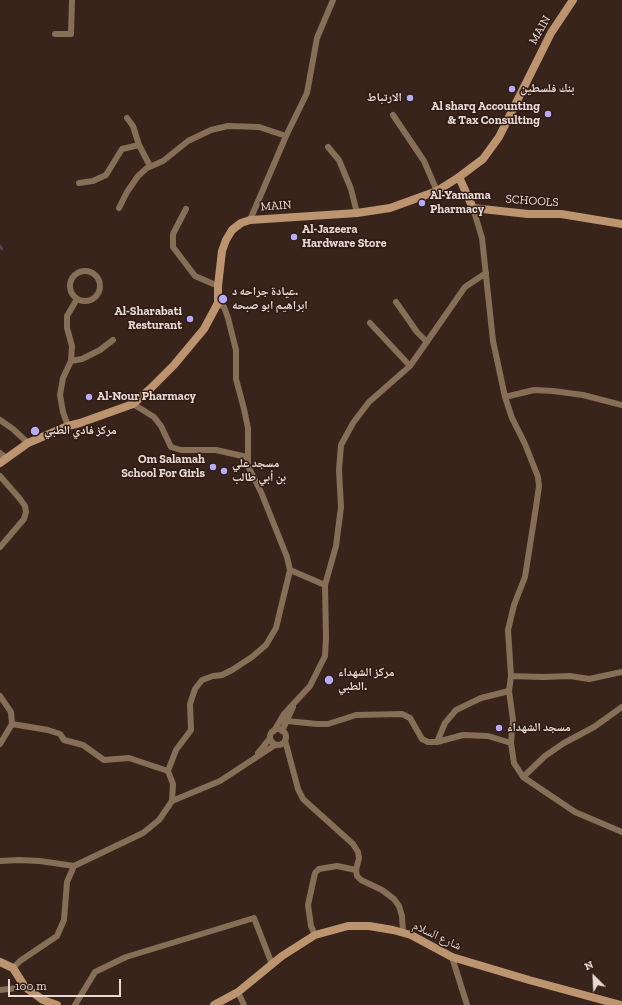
<!DOCTYPE html>
<meta charset="utf-8">
<style>
body{margin:0}
#map{position:relative;width:622px;height:1005px;overflow:hidden;background:#39241c;font-family:"Zilla Slab",serif}
canvas{display:block}
.north{position:absolute;left:574px;top:957px;width:40px;height:40px;-webkit-text-stroke:3px #2f1b13;paint-order:stroke;rotate:336deg;font-size:11px;font-weight:700;line-height:16px;text-align:center;color:#e9dad5}
.north::after{content:'';display:block;margin:auto;width:14px;height:18px;background:#e9dad5;clip-path:polygon(50% 0,100% 100%,50% 72%,0 100%)}
.scale{position:absolute;left:8px;top:979px;width:113px;height:18px;box-sizing:border-box;border:2px solid #e9dad5;border-top:0;padding-left:5px;font-size:12px;line-height:14px;white-space:nowrap;color:#e9dad5;-webkit-text-stroke:3px #2f1b13;paint-order:stroke}
</style>
<div id="map">
<canvas width="622" height="1005"></canvas>
<div class="north">N</div>
<div class="scale">100 m</div>
</div>
<script>
const context = document.querySelector('canvas').getContext('2d');
context.lineJoin = 'round';
const shape = rows => new Path2D(rows.map(r => 'M' + r).join(''));
function strokePath(path, color, width, dash) { context.strokeStyle = color; context.lineWidth = width; context.lineCap = dash ? 'butt' : 'round'; context.setLineDash(dash || []); context.stroke(path); }
function drawText(font, color, halo, rows, align = 'center') {
  context.font = font + ' "Zilla Slab","Noto Naskh Arabic",serif'; context.lineWidth = 3; context.setLineDash([]); context.textBaseline = 'middle'; context.strokeStyle = halo; context.fillStyle = color; for (const [text, x, y, turn = 0] of rows) {
    context.save(); context.translate(x, y); context.rotate((+turn || 0) * Math.PI / 180); context.textAlign = isNaN(turn) ? turn : align; if (halo) context.strokeText(text, 0, 0); context.fillText(text, 0, 0); context.restore();
  }
}
strokePath(shape([
 [0,246,2,249]
]), '#64414d', 2.5);
strokePath(shape([
 [55,34,71,34,72,0],
 [393,115,424,161,437,191],
 [127,118,133,126,139,145,150,166],
 [328,147,339,160,351,189,357,213],
 [79,183,93,181,106,175,122,149,139,145],
 [119,208,127,192,138,176,147,168,163,161,188,141,211,130,228,126,259,127,286,136],
 [473,208,482,238,493,341,505,397,512,418,525,444,538,477,539,486,536,507,525,577,514,605,508,630,511,676,509,691,513,720,511,743,514,763,523,777,575,812,622,832],
 [186,209,173,234,173,247,195,276,218,286],
 [250,220,286,136,307,93,317,38,333,0],
 '70 286a15 15 0 1 1 30 0a15 15 0 1 1-30 0Z',
 [396,302,417,332,427,342],
 [370,323,410,366],
 [71,361,82,359,100,350,113,340],
 [505,397,534,390,553,391,583,395,622,405],
 [133,404,154,417,161,426,171,447,181,450,216,450,247,457],
 [0,420,13,429,28,443],
 [68,426,63,412,60,395,63,378,71,361,72,346,67,328,67,316,77,299],
 [0,453,6,458],
 [0,476,20,499,25,506,26,512,24,519,0,547],
 [290,570,325,585],
 [511,676,543,677,570,676,589,679,622,672],
 [0,696,11,712,12,724,0,744],
 [287,721,317,724,328,724,356,715,402,714,410,718,422,739,428,742,437,742,463,735,488,736,511,743],
 [12,724,48,730,60,734,64,740,83,745,104,760,129,758,168,771,173,784,172,801],
 '270 737a8 8 0 1 1 16 0a8 8 0 1 1-16 0Z',
 [274,731,284,714,310,686,325,656,326,638,325,585,336,546,341,507,339,470,341,445,353,423,369,402,410,366,465,287,486,273],
 [282,731,293,707],
 [285,740,298,789,303,799,353,844,358,852,359,858,356,870,357,876,361,880,382,890,394,899,399,906,402,916,403,933],
 [437,742,445,723,456,710,481,698,509,691],
 [258,753,270,738],
 [168,771,176,750,191,730,190,704,195,689,202,680,213,676,222,675,232,670,252,657,266,645,276,628,290,570,287,557,261,492,248,466,248,428,244,409,236,379,236,350,228,318,224,307,218,303],
 [523,777,545,756,564,743,594,727,622,707],
 [0,861,19,860,40,861,74,866,143,833,159,820,172,801,220,781,275,745],
 [315,935,311,926,308,905,315,873,319,869,337,866,356,870],
 [452,957,467,1005],
 [13,968,20,961,57,936,64,920,67,882,74,866],
 [0,990,25,987],
 [238,992,244,1005],
 [75,1005,95,972,126,957,254,918,272,964]
]), '#876e57', 6);
strokePath(shape([
 [459,177,473,208,528,214,561,214,622,224],
 [0,463,28,443,68,426,80,423,133,404,151,388,174,365,204,329,218,303,218,286,222,251,226,240,232,230,241,223,250,220,357,213,390,208,437,191,459,177,483,159,499,137,551,33,573,0],
 [0,962,13,968,25,987,43,1000,57,1005],
 [214,1005,238,992,282,956,315,935,348,926,369,926,393,930,411,935,452,957,529,980,621,1005]
]), '#bc946f', 8);
for (const [x, y, r, color] of [
 [512,89,4,"#b6abf8"],
 [410,98,4,"#b6abf8"],
 [548,114,4,"#b6abf8"],
 [422,203,4,"#b6abf8"],
 [294,237,4,"#b6abf8"],
 [223,299,5,"#b6abf8"],
 [190,319,4,"#b6abf8"],
 [89,397,4,"#b6abf8"],
 [35,431,5,"#b6abf8"],
 [213,467,4,"#b6abf8"],
 [224,471,4,"#b6abf8"],
 [329,680,5,"#b6abf8"],
 [499,728,4,"#b6abf8"]
]) { const dot = new Path2D(); dot.arc(x, y, r, 0, 2 * Math.PI); context.fillStyle = color; context.fill(dot); strokePath(dot, '#2f1b13', 1.5); }
drawText('12px', '#e9dad5', '#2f1b13', [
 ["MAIN",540,30,-60],
 ["SCHOOLS",532,201,4],
 ["MAIN",276,206,-4],
 ["شارع السلام",437,936,25]
]);
drawText('bold 12px', '#e9dad5', '#2f1b13', [
 ["بنك فلسطين",520,89],
 ["الارتباط",402,98,"right"],
 ["Al sharq Accounting",540,107,"right"],
 ["& Tax Consulting",540,121,"right"],
 ["Al-Yamama",430,196],
 ["Pharmacy",430,210],
 ["Al-Jazeera",302,230],
 ["Hardware Store",302,244],
 ["عيادة جراحه د.",232,292],
 ["ابراهيم ابو صبحه",232,306],
 ["Al-Sharabati",182,312,"right"],
 ["Resturant",182,326,"right"],
 ["Al-Nour Pharmacy",97,397],
 ["مركز فادي الطبي",44,431],
 ["Om Salamah",205,460,"right"],
 ["School For Girls",205,474,"right"],
 ["مسجد علي",232,464],
 ["بن أبي طالب",232,478],
 ["مركز الشهداء",338,673],
 ["الطبي.",338,687],
 ["مسجد الشهداء",507,728]
], 'left');
</script>
